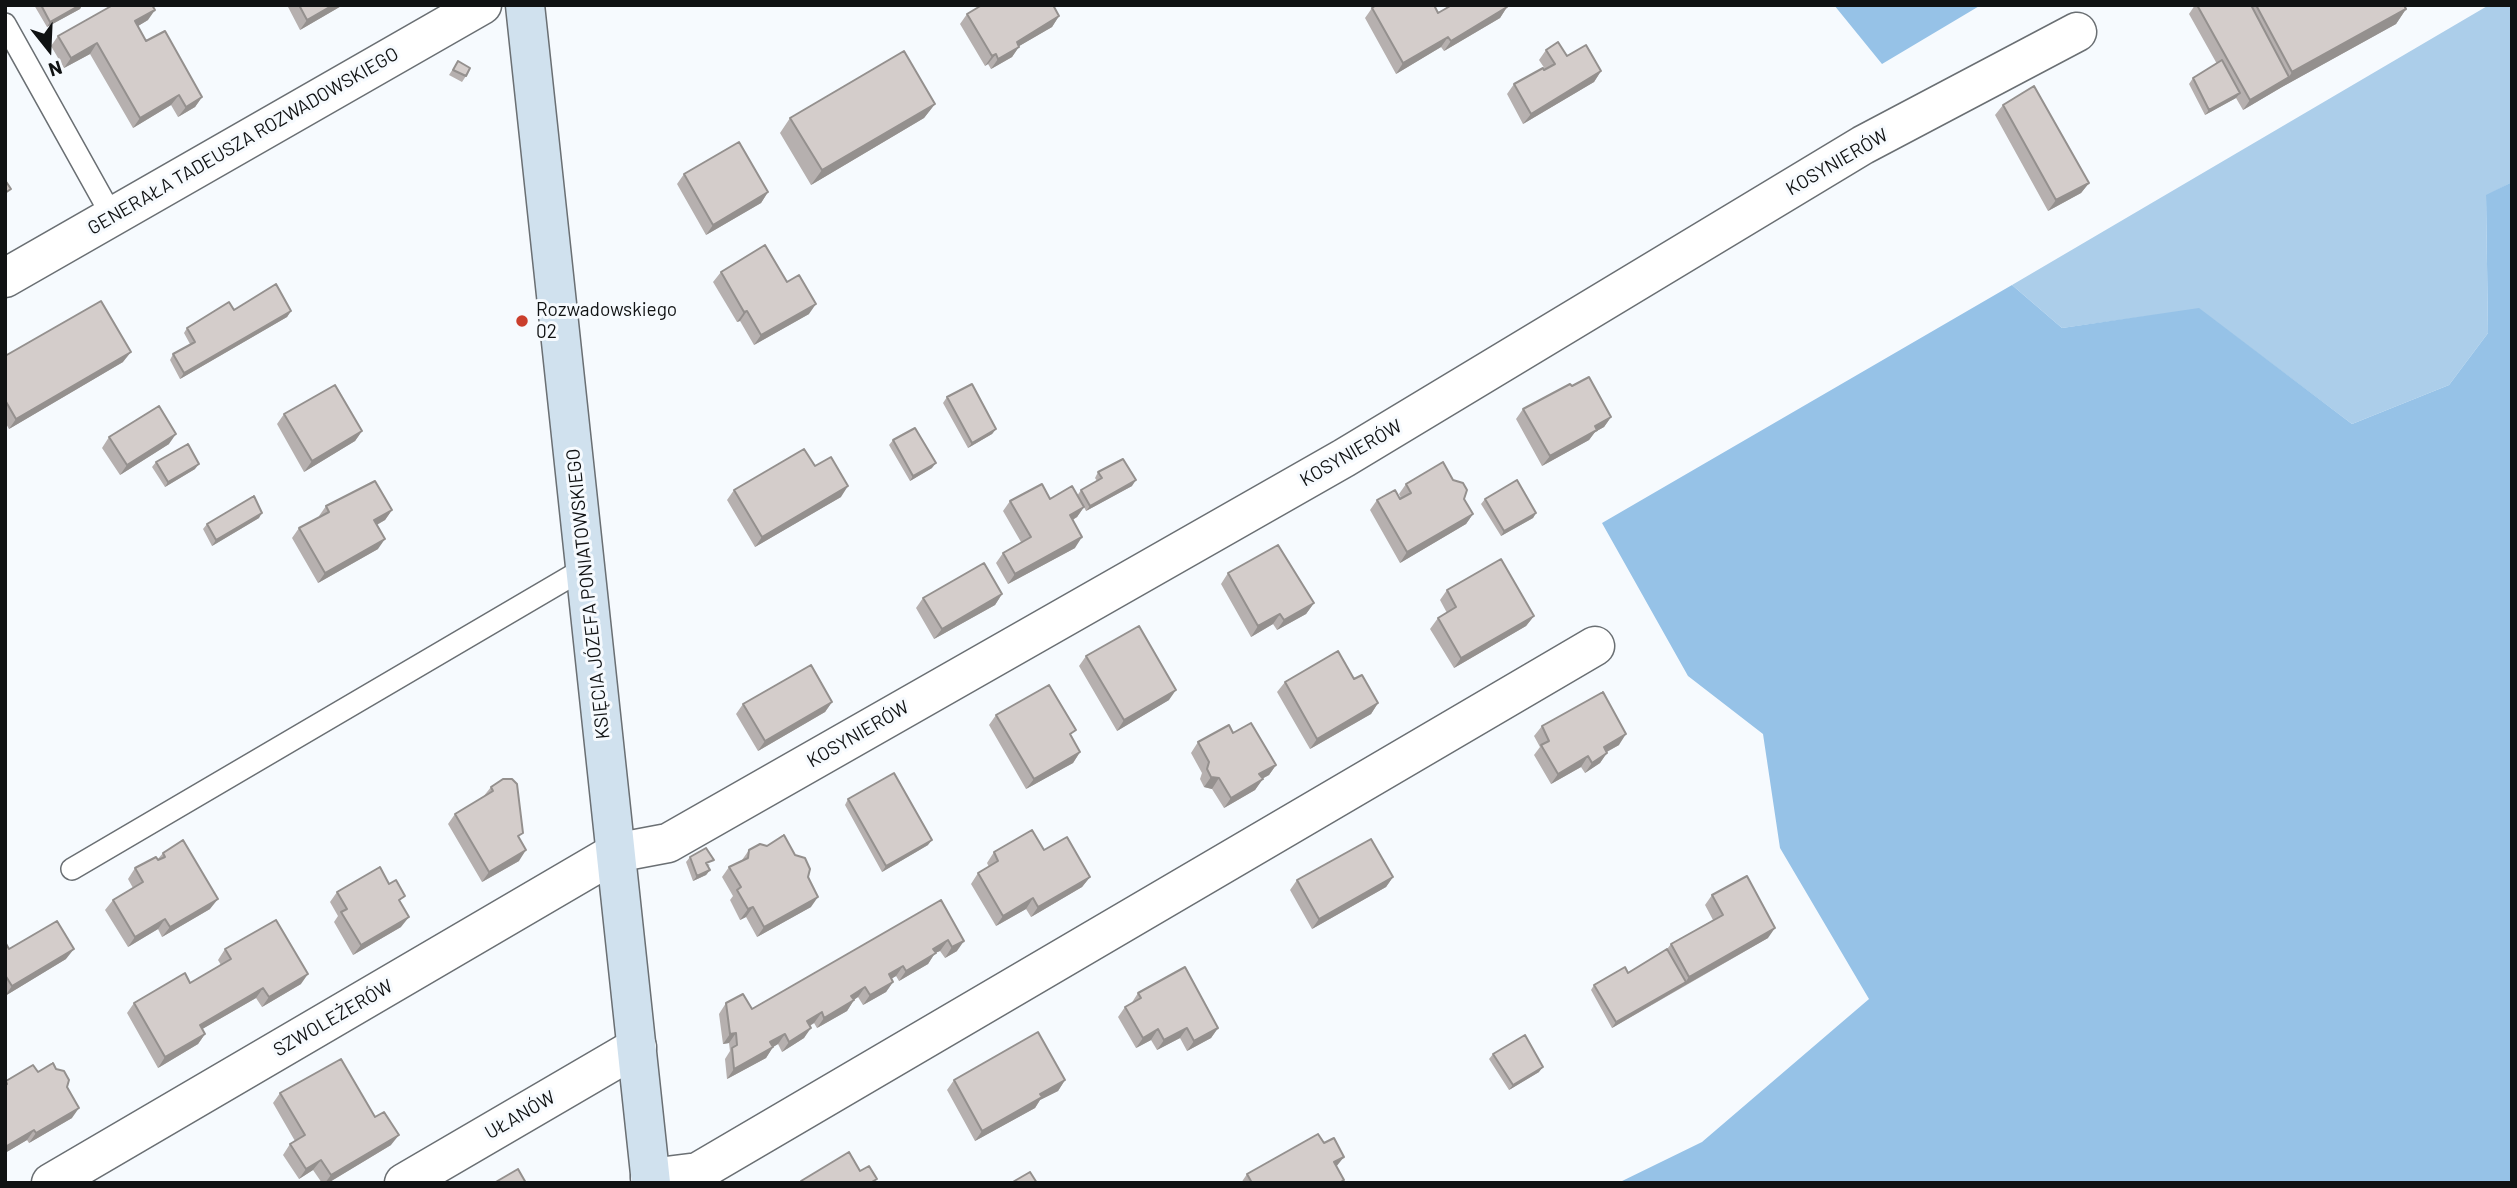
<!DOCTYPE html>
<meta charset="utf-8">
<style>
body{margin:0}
#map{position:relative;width:2517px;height:1188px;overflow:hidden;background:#f6fafe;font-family:Barlow,sans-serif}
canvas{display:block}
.frame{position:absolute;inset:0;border:7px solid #101213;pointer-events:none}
.north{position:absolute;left:14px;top:14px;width:70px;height:70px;-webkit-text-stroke:5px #f6fafe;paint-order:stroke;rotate:162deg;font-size:19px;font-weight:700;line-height:28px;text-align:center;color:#101213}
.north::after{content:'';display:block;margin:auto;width:24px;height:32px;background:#101213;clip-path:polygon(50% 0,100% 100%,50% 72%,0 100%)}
</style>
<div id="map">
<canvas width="2517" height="1188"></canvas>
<div class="frame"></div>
<div class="north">N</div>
</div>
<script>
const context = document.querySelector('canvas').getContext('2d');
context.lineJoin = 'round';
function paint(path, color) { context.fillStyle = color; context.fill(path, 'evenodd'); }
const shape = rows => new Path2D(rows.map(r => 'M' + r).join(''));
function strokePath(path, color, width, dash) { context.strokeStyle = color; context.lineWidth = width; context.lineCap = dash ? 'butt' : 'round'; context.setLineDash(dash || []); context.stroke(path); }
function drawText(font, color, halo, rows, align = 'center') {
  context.font = font + ' Barlow,sans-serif'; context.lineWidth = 6; context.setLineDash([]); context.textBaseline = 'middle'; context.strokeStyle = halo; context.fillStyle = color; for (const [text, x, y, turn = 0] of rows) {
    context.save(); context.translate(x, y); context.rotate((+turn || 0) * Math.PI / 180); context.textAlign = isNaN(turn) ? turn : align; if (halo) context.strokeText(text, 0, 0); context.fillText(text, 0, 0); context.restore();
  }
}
paint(shape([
 [2489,5,2512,5,2512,182,2486,196,2488,333,2449,385,2352,424,2199,309,2062,328,2012,285]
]), '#acceea');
paint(shape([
 [1834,5,1981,5,1882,64],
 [2512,182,2512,1183,1618,1183,1702,1142,1869,999,1780,848,1763,734,1688,676,1602,523,2012,285,2062,328,2199,308,2352,424,2449,385,2488,333,2486,195]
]), '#96c2e7');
const lane = shape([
 [5,24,112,216],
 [72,869,585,568]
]);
const street = shape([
 [5,278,482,5],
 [650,1178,698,1172,1595,646],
 [51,1183,615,853,668,843,1344,458,1863,145,2077,32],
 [404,1183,637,1047]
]);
const secondary = shape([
 [525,5,651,1183]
]);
strokePath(lane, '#6a6f73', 24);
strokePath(street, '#6a6f73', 41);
strokePath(secondary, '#6a6f73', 41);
strokePath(lane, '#fff', 21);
strokePath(street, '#fff', 38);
strokePath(secondary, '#d0e1ee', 38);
paint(shape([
 [34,5,82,5,80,9,47,27],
 [287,5,343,5,300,30],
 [1448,5,1506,5,1507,7,1500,18,1444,51,1441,47,1396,74,1365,18,1372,8,1438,13,1444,10],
 [2195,5,2404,5,2406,9,2396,24,2282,87,2243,110,2236,98,2205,115,2189,84,2193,78,2217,64,2189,14],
 [967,14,1059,16,1052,27,1019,46,1012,57,991,69,988,64,985,66,960,24],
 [148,20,138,26,146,41,202,97,195,107,178,117,171,105,133,128,90,54,64,68,51,46,58,36],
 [1546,50,1567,56,1601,71,1594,82,1523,124,1507,94,1514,84,1545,69,1539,60],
 [458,61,466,76,462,82,449,75],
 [935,104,924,118,811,185,780,133,790,118],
 [2003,105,2089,183,2081,193,2048,211,1995,115],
 [684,174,768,192,761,203,706,235,677,184],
 [721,272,787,282,809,314,754,345,740,321,737,322,713,282],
 [234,310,291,311,287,317,180,379,170,360,173,354,190,344,184,333,187,328],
 [5,356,123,362,9,429,5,422],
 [1572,386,1611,417,1604,427,1595,432,1589,440,1542,466,1516,419,1523,409],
 [947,397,996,429,992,434,968,448,943,403],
 [284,414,362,431,355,441,304,472,277,424],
 [109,437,169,444,120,475,102,448],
 [893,440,932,468,910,481,889,445],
 [156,462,195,469,165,487,152,467],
 [815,466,841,497,755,547,727,500,734,490],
 [1098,472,1132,486,1086,511,1084,507,1077,517,1073,520,1075,548,1008,584,996,563,1003,553,1021,542,1003,511,1010,501,1050,499,1077,496,1081,490,1097,481,1095,478],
 [1406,484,1464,499,1473,514,1466,524,1400,563,1370,510,1377,500,1401,498,1399,494],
 [1485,499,1536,513,1533,518,1501,536,1481,504],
 [326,506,392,510,385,520,377,525,378,549,318,583,292,538,299,528,319,517,319,516],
 [259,518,212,546,203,529,207,524],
 [1228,573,1314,603,1306,614,1277,630,1273,624,1251,637,1221,584],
 [1447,590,1534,616,1526,626,1454,668,1430,629,1438,618,1447,613,1440,600],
 [1002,594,995,605,934,639,916,608,923,598],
 [1086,656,1169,700,1117,731,1079,666],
 [1354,679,1378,703,1371,714,1310,749,1277,692,1285,682],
 [832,702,825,712,758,751,736,714,743,704],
 [996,715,1080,752,1073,763,1026,789,989,725],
 [1542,726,1619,745,1607,752,1600,763,1585,773,1581,767,1551,784,1534,755,1540,747,1534,736],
 [1233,733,1276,765,1269,775,1262,779,1255,790,1224,808,1212,789,1204,787,1200,779,1202,773,1191,753,1198,742],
 [491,787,519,838,519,861,482,882,448,824,455,814,483,797],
 [848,799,928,845,882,872,845,805],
 [749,850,808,877,811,907,757,937,746,917,740,920,730,900,733,896,722,877,729,867,742,860],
 [1044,850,1090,877,1082,887,1031,917,1026,909,996,926,971,884,978,873,989,867,987,863,994,852],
 [163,853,210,909,162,937,158,929,128,947,105,910,113,900,133,888,128,879,135,868,157,860],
 [690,857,710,865,708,866,710,870,706,875,693,881,686,862],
 [1393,877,1386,887,1312,929,1290,890,1297,880],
 [337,892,400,903,401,927,353,955,334,922,338,916,330,902],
 [1712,895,1768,938,1612,1028,1591,990,1594,985,1628,973,1667,949,1671,944,1713,920,1705,905],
 [941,900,957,951,945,958,940,951,935,953,928,964,899,981,896,976,891,979,893,982,886,992,863,1005,858,997,854,1000,847,1011,817,1028,814,1023,810,1026,804,1038,782,1052,778,1044,773,1047,766,1058,727,1079,725,1059,730,1051,729,1043,723,1044,719,1014,726,1003,752,1009],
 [5,942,9,949,66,959,5,996],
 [225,949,301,984,262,1007,256,998,202,1029,205,1034,198,1044,158,1068,127,1013,134,1003,190,983,221,965,218,960],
 [1138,993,1218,1028,1211,1038,1187,1051,1180,1038,1157,1050,1151,1040,1136,1048,1118,1017,1125,1007,1131,1004],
 [1493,1054,1539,1072,1509,1090,1489,1059],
 [33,1065,38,1072,67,1087,72,1118,29,1143,27,1140,5,1153,5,1082],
 [954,1080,1065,1080,1058,1091,1040,1100,1035,1108,975,1141,947,1090],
 [280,1093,391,1145,328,1183,322,1183,313,1170,299,1179,283,1155,290,1144,295,1141,273,1103],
 [1336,1167,1344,1180,1342,1183,1241,1183,1247,1174]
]), '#b6b0af');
paint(shape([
 [80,5,82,5,80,9,47,27,50,22],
 [333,5,343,5,300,30,307,20],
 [1507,7,1500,18,1444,51,1451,41],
 [2406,9,2396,24,2282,87,2243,110,2250,100,2289,77,2292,72],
 [155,10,148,20,128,32,135,21],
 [1059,16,1052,27,1009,52,1017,42],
 [1448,37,1441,47,1396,74,1403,63],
 [97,43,90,54,64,68,71,58],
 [1019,47,1012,57,991,69,998,59],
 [996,54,988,64,985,66,992,56],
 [1601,71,1594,82,1523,124,1531,114],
 [2240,93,2236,98,2205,115,2209,110],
 [179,95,171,105,133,128,140,118],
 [202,97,195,107,178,117,186,107],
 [935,104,924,118,811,185,822,170],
 [2089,183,2081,193,2048,211,2056,200],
 [768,192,761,203,706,235,713,225],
 [816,304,809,314,754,345,761,335],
 [291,311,287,317,180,379,184,373],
 [747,311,740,321,737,322,744,312],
 [131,352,123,362,9,429,16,419],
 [1611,417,1604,427,1595,432,1589,440,1542,466,1550,456,1595,426],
 [996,429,992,434,968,448,972,443],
 [362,431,355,441,304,472,312,461],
 [176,434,169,444,120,475,127,465],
 [936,463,932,468,910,481,913,476],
 [199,464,195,469,165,487,168,482],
 [1136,480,1132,486,1086,511,1090,506],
 [848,486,841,497,755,547,762,537],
 [1084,507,1077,517,1063,525,1070,515],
 [392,510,385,520,367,530,374,520],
 [262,513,259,518,212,546,216,540],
 [1536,513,1533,518,1501,536,1504,531],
 [1473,514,1466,524,1400,563,1407,552],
 [1082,537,1075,548,1008,584,1015,574],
 [385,539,378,549,318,583,325,573],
 [1002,594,995,605,934,639,942,629],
 [1314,603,1306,614,1277,630,1284,620],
 [1280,614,1273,624,1251,637,1258,626],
 [1534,616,1526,626,1454,668,1461,658],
 [1176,690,1169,700,1117,731,1124,720],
 [832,702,825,712,758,751,765,741],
 [1378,703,1371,714,1310,749,1317,739],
 [1626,734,1619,745,1597,757,1604,747],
 [1080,752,1073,763,1026,789,1034,779],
 [1607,753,1600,763,1585,773,1592,763],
 [1588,756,1581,767,1551,784,1558,774],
 [1276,765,1269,775,1252,784,1259,774],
 [1211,777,1219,778,1212,789,1204,787],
 [1263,779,1255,790,1224,808,1231,798],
 [932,840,928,845,882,872,886,866],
 [526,850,519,861,482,882,489,872],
 [710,870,706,875,693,881,697,876],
 [1090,877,1082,887,1031,917,1038,907],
 [1393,877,1386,887,1312,929,1319,919],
 [818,897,811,907,757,937,764,927],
 [1033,898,1026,909,996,926,1003,916],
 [218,899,210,909,162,937,170,927],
 [753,907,746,917,740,920,748,909],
 [409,917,401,927,353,955,361,945],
 [165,919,158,929,128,947,135,937],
 [1775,928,1768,938,1682,987,1689,977],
 [948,940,940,951,935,953,928,964,899,981,906,971,933,949],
 [964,941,957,951,945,958,952,947],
 [74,949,66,959,5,996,12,986],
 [903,966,896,976,882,984,889,974],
 [308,974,301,984,262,1007,269,997],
 [893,982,886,992,863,1005,870,995],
 [1686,982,1682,987,1612,1028,1616,1022],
 [865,987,858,997,844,1006,851,996],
 [263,988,256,998,192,1035,200,1025],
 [854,1000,847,1011,817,1028,824,1018],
 [822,1012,814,1023,800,1031,807,1021],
 [811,1028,804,1038,782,1052,789,1042],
 [1187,1028,1180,1038,1157,1050,1164,1040],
 [1218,1028,1211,1038,1187,1051,1194,1041],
 [1158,1029,1151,1040,1136,1048,1143,1038],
 [736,1033,729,1043,723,1044,730,1034],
 [205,1034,198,1044,158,1068,165,1057],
 [785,1034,778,1044,763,1053,770,1042],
 [773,1047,766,1058,727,1079,734,1069],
 [1543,1067,1539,1072,1509,1090,1513,1085],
 [1065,1080,1058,1091,1040,1100,1035,1108,975,1141,982,1131,1040,1094],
 [79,1108,72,1118,29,1143,36,1133],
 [34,1130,27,1140,5,1153,5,1147],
 [399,1135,391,1145,328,1183,325,1183,331,1175],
 [1344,1157,1336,1167,1334,1162],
 [321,1160,313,1170,299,1179,306,1169]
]), '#94908e');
const building = shape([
 [41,5,80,5,50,22,41,5],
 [113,5,152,5,155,10,135,21,146,41,165,31,202,97,186,107,179,95,140,118,97,43,71,58,58,36,113,5],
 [299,5,333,5,307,20,299,5],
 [982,5,1053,5,1059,16,1017,42,1019,47,998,59,996,54,992,56,967,14,982,5],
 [1376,5,1434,5,1438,13,1452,5,1506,5,1507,7,1451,41,1448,37,1403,63,1372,8,1376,5],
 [2197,5,2251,5,2289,77,2250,100,2197,5],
 [2256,5,2404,5,2406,9,2292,72,2256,5],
 [1558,42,1567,56,1586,45,1601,71,1531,114,1514,84,1543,68,1544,70,1555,64,1546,50,1558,42],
 [904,51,935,104,822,170,790,118,904,51],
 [2222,60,2240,93,2209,110,2193,78,2222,60],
 [458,61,470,68,466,76,453,70,458,61],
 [2034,86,2089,183,2056,200,2003,105,2034,86],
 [739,142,768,192,713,225,684,174,739,142],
 [5,180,11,189,5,193,5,180],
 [765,245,787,282,799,275,816,304,761,335,747,311,744,312,721,272,765,245],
 [276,284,291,311,184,373,173,354,195,342,187,328,229,302,234,310,276,284],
 [101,301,131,352,16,419,5,400,5,356,101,301],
 [1589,377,1611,417,1595,426,1597,430,1550,456,1523,409,1570,384,1572,386,1589,377],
 [972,384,996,429,972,443,947,397,972,384],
 [335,385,362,431,312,461,284,414,335,385],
 [159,406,176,434,127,465,109,437,159,406],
 [915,428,936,463,913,476,893,440,915,428],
 [188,444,199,464,168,482,156,462,188,444],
 [804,449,815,466,831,457,848,486,762,537,734,490,804,449],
 [1123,459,1136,480,1090,506,1081,490,1102,478,1098,472,1123,459],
 [1443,462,1453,480,1463,483,1467,490,1464,499,1473,514,1407,552,1377,500,1395,490,1400,499,1411,493,1406,484,1443,462],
 [1517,480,1536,513,1504,531,1485,499,1517,480],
 [375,481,392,510,374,520,385,539,325,573,299,528,329,512,326,506,375,481],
 [1042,484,1050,499,1072,486,1084,507,1070,515,1082,537,1015,574,1003,553,1031,537,1010,501,1042,484],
 [254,496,262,513,216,540,207,524,254,496],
 [1278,545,1314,603,1284,620,1280,614,1258,626,1228,573,1278,545],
 [1501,559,1534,616,1461,658,1438,618,1456,607,1447,590,1501,559],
 [984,563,1002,594,942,629,923,598,984,563],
 [1139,626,1176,690,1124,720,1086,656,1139,626],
 [1338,651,1354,679,1362,675,1378,703,1317,739,1285,682,1338,651],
 [811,665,832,702,765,741,743,704,811,665],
 [1049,685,1076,730,1070,734,1080,752,1034,779,996,715,1049,685],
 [1603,692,1626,734,1604,747,1607,753,1592,763,1588,756,1558,774,1541,745,1549,741,1542,726,1603,692],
 [1251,723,1276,765,1259,774,1263,779,1231,798,1219,778,1211,777,1207,769,1209,762,1198,742,1229,725,1233,733,1251,723],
 [894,773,932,840,886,866,848,799,894,773],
 [503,779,512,779,517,784,523,833,518,836,526,850,489,872,455,814,493,791,491,787,503,779],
 [1032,830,1044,850,1067,837,1090,877,1038,907,1033,898,1003,916,978,873,998,861,994,852,1032,830],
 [784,835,795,855,805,858,810,869,808,877,818,897,764,927,753,907,748,909,737,890,741,887,729,867,748,858,749,850,760,844,767,846,784,835],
 [1371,839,1393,877,1319,919,1297,880,1371,839],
 [183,840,218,899,170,927,165,919,135,937,113,900,143,882,135,868,156,857,158,860,165,857,163,853,183,840],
 [706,848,714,860,706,863,710,870,697,876,690,857,706,848],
 [380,867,389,884,396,880,405,896,399,900,409,917,361,945,341,912,347,909,337,892,380,867],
 [1747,876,1775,928,1689,977,1671,944,1723,915,1712,895,1747,876],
 [941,900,964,941,952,947,948,940,933,949,936,953,906,971,903,966,889,974,893,982,870,995,865,987,851,996,854,1000,824,1018,822,1012,807,1021,811,1028,789,1042,785,1034,770,1042,773,1047,734,1069,732,1048,737,1045,736,1033,730,1034,726,1003,743,994,752,1009,941,900],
 [276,920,308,974,269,997,263,988,200,1025,205,1034,165,1057,134,1003,185,973,190,983,231,959,225,949,276,920],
 [57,921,74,949,12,986,5,975,5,942,9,949,57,921],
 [1667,949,1686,982,1616,1022,1594,985,1625,967,1628,973,1667,949],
 [1185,967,1218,1028,1194,1041,1187,1028,1164,1040,1158,1029,1143,1038,1125,1007,1141,998,1138,993,1185,967],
 [1038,1032,1065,1080,1040,1094,1042,1097,982,1131,954,1080,1038,1032],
 [1525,1035,1543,1067,1513,1085,1493,1054,1525,1035],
 [341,1059,375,1117,384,1112,399,1135,331,1175,321,1160,306,1169,290,1144,305,1135,280,1093,341,1059],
 [53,1063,56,1069,64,1071,69,1080,67,1087,79,1108,36,1133,34,1130,5,1147,5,1085,7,1084,6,1081,33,1065,38,1072,53,1063],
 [1318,1134,1324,1143,1334,1138,1344,1157,1334,1162,1344,1180,1339,1183,1252,1183,1247,1174,1318,1134],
 [849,1152,860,1171,869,1166,877,1179,870,1183,802,1183,801,1181,849,1152],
 [518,1169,526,1183,494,1183,518,1169],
 [1030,1172,1037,1183,1011,1183,1030,1172]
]);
paint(building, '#d4cdcb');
strokePath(building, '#94908e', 2);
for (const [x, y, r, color] of [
 [522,321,7,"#ca3e2c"]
]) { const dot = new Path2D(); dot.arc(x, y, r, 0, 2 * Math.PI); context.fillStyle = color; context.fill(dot); strokePath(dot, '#f6fafe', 2.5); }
drawText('19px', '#101213', '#f6fafe', [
 ["GENERAŁA TADEUSZA ROZWADOWSKIEGO",243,141,-30],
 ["KOSYNIERÓW",1837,162,-30],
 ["KOSYNIERÓW",1351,453,-30],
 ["KSIĘCIA JÓZEFA PONIATOWSKIEGO",588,594,-96],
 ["KOSYNIERÓW",858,734,-30],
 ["SZWOLEŻERÓW",333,1018,-30],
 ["UŁANÓW",520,1115,-30]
]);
drawText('19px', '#101213', '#f6fafe', [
 ["Rozwadowskiego",536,310],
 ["02",536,332]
], 'left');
</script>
